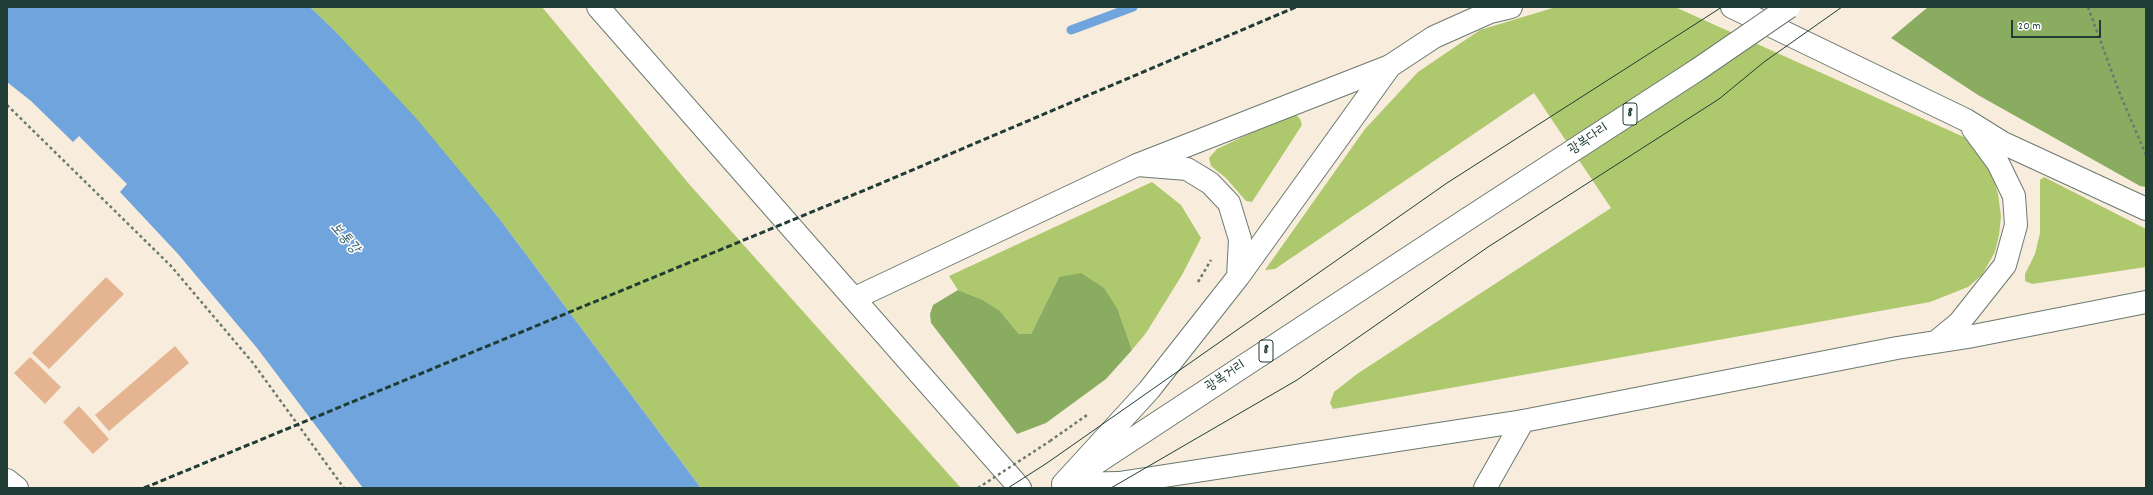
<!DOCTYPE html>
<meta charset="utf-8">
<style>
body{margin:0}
#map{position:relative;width:2153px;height:495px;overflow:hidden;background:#f8ecdc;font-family:Dekko,sans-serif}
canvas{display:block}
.frame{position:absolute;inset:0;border:8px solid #1f3d34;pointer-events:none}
.scale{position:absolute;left:2011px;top:20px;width:90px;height:18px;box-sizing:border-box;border:2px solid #1f3d34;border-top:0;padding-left:5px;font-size:12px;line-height:14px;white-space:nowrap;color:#1f3d34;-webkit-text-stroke:3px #fff;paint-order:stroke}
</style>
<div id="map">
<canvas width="2153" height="495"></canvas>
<div class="frame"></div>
<div class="scale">20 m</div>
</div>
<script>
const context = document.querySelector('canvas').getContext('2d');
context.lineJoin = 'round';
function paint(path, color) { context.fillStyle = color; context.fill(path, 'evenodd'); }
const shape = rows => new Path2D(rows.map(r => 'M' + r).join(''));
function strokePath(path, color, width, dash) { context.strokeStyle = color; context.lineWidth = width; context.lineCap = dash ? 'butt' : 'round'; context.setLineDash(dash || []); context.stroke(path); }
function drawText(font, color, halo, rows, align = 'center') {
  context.font = font + ' Dekko,"Poor Story",sans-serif'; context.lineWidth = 3; context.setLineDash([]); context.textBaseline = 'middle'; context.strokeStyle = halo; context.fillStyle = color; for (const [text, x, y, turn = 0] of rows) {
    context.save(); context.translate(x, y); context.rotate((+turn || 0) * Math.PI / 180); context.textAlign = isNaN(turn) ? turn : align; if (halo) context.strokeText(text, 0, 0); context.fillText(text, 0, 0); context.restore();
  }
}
paint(shape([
 [310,7,542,7,689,184,961,488,701,488,498,217,332,28],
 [1556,7,1675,7,1966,138,1992,173,1998,194,2001,216,1999,235,1995,252,1982,275,1968,287,1930,302,1333,409,1330,403,1334,392,1357,374,1611,208,1534,93,1275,269,1265,270,1365,129,1418,72,1480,30],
 [1289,115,1296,115,1300,119,1302,125,1252,202,1246,201,1226,178,1211,166,1209,158,1217,149],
 [2044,177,2146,229,2146,267,2032,284,2025,281,2025,274,2035,254,2040,233,2040,180],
 [1152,182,1181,205,1201,238,1182,275,1146,333,1132,350,1118,310,1059,277,1031,334,1019,334,999,310,983,300,958,290,949,276]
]), '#aec86e');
paint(shape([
 [1928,7,2146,7,2146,187,2140,186,1978,95,1891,38],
 [1081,273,1104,288,1118,310,1132,350,1106,379,1046,423,1017,434,931,323,930,314,933,305,958,290,983,300,999,310,1019,334,1031,334,1059,277]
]), '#8aac61');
paint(shape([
 [7,7,310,7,332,28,416,118,498,217,701,488,363,488,257,348,178,254,120,192,127,184,79,136,73,142,31,101,7,82]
]), '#6fa4dc');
strokePath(shape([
 [1071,30,1133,7]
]), '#6fa4dc', 9);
paint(shape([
 [106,277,124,294,49,369,32,353],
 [175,346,189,363,109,431,95,415],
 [30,357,61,387,45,404,14,373],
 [79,406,109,439,93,454,63,422]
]), '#e5b490');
const secondary = shape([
 [598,7,1020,488],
 [1732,7,1966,120,2003,143,2146,209],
 [855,298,1137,165,1390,66,1434,37,1490,12,1511,7],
 [1937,341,1959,323,2005,265,2016,225,2014,196,1998,163,1973,129],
 [7,480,17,488],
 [1485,488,1523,421,1897,348,1968,337,2146,302]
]);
const highway = shape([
 [1137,165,1187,169,1210,183,1229,203,1240,239,1238,277],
 [1090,467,1469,218],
 [1063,484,1149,390,1238,277,1390,66],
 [1063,484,1119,483,1523,421]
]);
strokePath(secondary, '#6b7a6f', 24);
strokePath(highway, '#6b7a6f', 24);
strokePath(shape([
 [2088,7,2120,94,2146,155],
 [7,105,171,266,253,363,344,488],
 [1198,282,1211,260],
 [1050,441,1087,415]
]), '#6b7a6f', 2.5, [3, 3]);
strokePath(secondary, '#fff', 22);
strokePath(highway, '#fff', 22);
strokePath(shape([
 [1008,488,1047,463,1447,183,1722,7],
 [1111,488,1297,380,1488,247,1719,99,1764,62,1842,7]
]), '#1f3d34', 1);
strokePath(shape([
 [144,488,877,185,1296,7]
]), '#1f3d34', 3, [6, 3]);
const highwayBridge = shape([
 [1469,218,1697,70,1789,7]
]);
strokePath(highwayBridge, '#6b7a6f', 24, []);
strokePath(shape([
 [978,488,1050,441]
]), '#6b7a6f', 2.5, [3, 3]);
strokePath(highwayBridge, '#fff', 22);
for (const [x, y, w] of [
 [1630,114,14],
 [1266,351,14]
]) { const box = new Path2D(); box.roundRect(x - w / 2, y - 11, w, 22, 3); context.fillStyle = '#fff'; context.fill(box); strokePath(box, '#1f3d34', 1); }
drawText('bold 13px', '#1f3d34', null, [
 ["8",1630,114],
 ["8",1266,351]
]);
drawText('14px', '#1f3d34', '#fff', [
 ["광복다리",1589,140,-33],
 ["광복거리",1226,377,-33]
]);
drawText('italic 15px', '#3b616f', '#fff', [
 ["보통강",344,239,49]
]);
</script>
